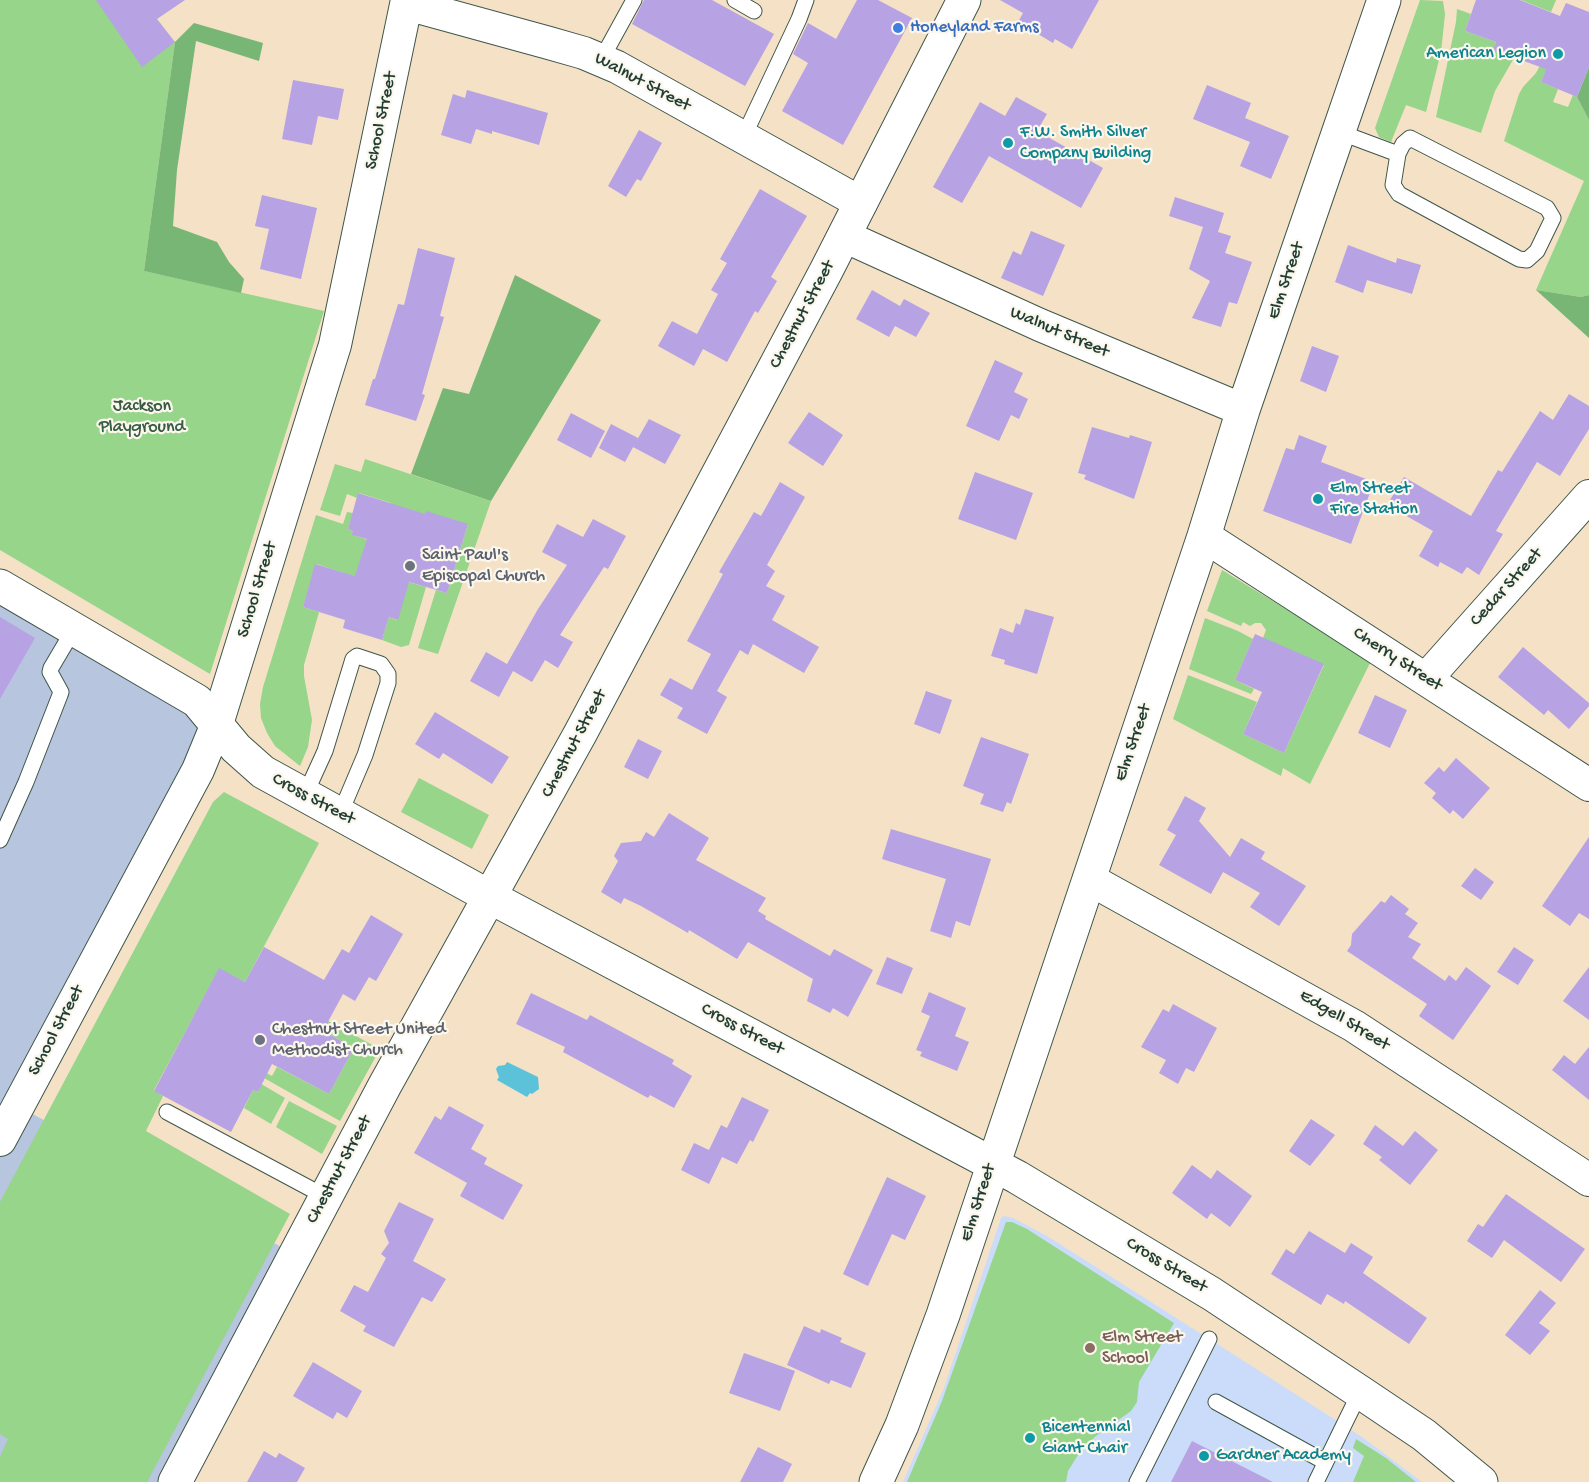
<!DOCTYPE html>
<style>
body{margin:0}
canvas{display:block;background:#f4e1c6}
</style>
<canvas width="1589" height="1482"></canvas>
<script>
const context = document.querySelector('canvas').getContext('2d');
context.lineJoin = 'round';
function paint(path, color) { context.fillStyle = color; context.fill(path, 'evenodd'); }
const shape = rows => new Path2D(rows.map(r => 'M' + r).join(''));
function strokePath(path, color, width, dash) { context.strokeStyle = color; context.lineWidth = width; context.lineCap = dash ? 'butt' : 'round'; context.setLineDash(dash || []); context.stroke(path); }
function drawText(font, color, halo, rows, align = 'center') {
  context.font = font + ' "Gochi Hand",sans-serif'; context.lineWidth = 4.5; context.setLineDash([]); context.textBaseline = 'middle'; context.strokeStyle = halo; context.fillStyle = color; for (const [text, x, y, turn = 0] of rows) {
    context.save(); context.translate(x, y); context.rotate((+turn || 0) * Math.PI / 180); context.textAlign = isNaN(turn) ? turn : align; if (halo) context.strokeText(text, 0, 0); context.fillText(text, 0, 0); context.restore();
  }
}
paint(shape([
 [1004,1216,1013,1218,1047,1236,1236,1356,1362,1437,1422,1482,903,1482,944,1388,1001,1218]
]), '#cadcf9');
paint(shape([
 [0,599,181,705,198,723,200,733,12,1103,287,1250,164,1482,0,1482]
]), '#b7c5de');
paint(shape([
 [0,0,96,0,175,42,144,271,324,311,210,674,0,550],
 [1420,0,1443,1,1445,14,1441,52,1426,112,1406,105,1391,142,1379,137,1375,128],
 [1521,0,1556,0,1551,12],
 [1457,9,1471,14,1465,31,1496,42,1493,50,1514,58,1495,91,1481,133,1436,117,1456,22],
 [1543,60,1549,62,1541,82,1558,89,1553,102,1568,107,1573,95,1577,97,1589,120,1589,295,1581,297,1536,290,1584,181,1504,141,1519,94,1523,87,1536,73],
 [365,459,491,501,438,654,418,648,436,590,447,593,468,524,412,558,391,503,359,493,357,498,347,494,340,516,320,510,335,464,361,472],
 [347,512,353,513,348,529,353,531,353,535,372,541,360,578,316,564,303,607,319,612,304,665,304,676,312,720,308,747,300,766,275,746,267,733,261,718,260,704,263,687,316,515,343,524],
 [1222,570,1371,661,1310,784,1283,768,1281,776,1173,719,1188,675,1257,702,1243,734,1284,753,1324,665,1263,638,1266,630,1261,623,1255,623,1250,626,1243,622,1241,626,1207,611],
 [401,580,426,587,409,645,401,647,382,640,389,617,397,620],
 [1205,618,1238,631,1253,639,1235,680,1254,689,1251,694,1189,669],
 [419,778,489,815,472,849,401,812],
 [224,792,319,843,245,982,219,969,154,1090,163,1096,146,1131,290,1214,147,1482,0,1482,0,1457,8,1439,0,1434,0,1202,213,802],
 [293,1002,380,1049,340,1121,257,1074,259,1069,272,1076,277,1067,329,1094,354,1048,323,1031,326,1025],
 [246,1075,285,1098,271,1124,244,1108,253,1090,258,1092,259,1089],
 [289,1101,337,1126,322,1154,276,1127],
 [1006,1222,1012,1222,1027,1229,1174,1323,1139,1382,1137,1402,1131,1411,1096,1436,1081,1450,1068,1471,1066,1482,907,1482,942,1401],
 [1356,1439,1386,1458,1416,1482,1353,1482,1364,1456,1353,1448]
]), '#96d58a');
paint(shape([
 [194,23,263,43,259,61,196,41,177,170,173,226,217,242,229,262,244,279,241,293,144,271,175,42],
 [1589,67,1589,120,1577,97],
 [515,275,601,320,491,501,411,474,443,388,469,394],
 [1536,290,1581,297,1589,295,1589,338]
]), '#78b676');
paint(shape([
 [507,1062,538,1077,539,1089,532,1094,530,1093,527,1097,497,1080,499,1077,496,1069,498,1066,505,1065]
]), '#5cc2da');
paint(shape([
 [96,0,185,0,157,19,175,42,142,67],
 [644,0,712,0,774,34,745,86,632,24],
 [857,0,878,0,912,18,843,145,782,111,808,63,793,54,808,23,836,39],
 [1000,0,1099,0,1072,49,1055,39,1053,43,1018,22,1023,13],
 [1476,0,1520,0,1560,16,1566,3,1589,12,1589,67,1577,97,1541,82,1546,69,1493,50,1496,42,1465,31],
 [293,80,344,89,338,120,318,116,312,145,282,139],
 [1207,85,1251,103,1245,118,1289,136,1271,179,1240,166,1250,142,1193,119],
 [467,90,548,113,539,145,492,131,492,134,476,129,471,144,441,135,453,94,465,98],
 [1016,97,1047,114,1037,131,1103,168,1081,208,989,156,962,203,933,187,980,102,1005,116],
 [639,130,662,143,641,181,637,179,626,197,608,186],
 [760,189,807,216,771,277,777,281,758,313,755,311,727,362,703,349,694,366,658,346,672,321,697,334,718,294,711,290,727,263,720,259],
 [262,195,317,208,301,279,260,269,269,229,255,226],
 [1175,197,1224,213,1218,232,1231,236,1225,253,1252,262,1237,304,1229,302,1221,327,1192,318,1210,281,1189,269,1203,227,1169,216],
 [1031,231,1065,245,1043,296,1001,278,1013,251,1021,255],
 [1348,245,1396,263,1397,258,1421,265,1412,294,1367,280,1363,293,1335,282],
 [418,248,455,258,440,316,444,317,422,394,425,395,416,421,365,405,373,379,375,379,398,304,404,305],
 [872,290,900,306,904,299,930,313,916,337,895,326,889,337,856,319],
 [1312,346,1339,356,1326,392,1300,381],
 [995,360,1023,373,1014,392,1028,399,1019,419,1011,415,999,441,966,426],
 [1569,394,1589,406,1589,429,1560,476,1537,462,1496,531,1503,534,1479,575,1467,567,1462,574,1440,562,1438,567,1419,556,1433,531,1387,505,1404,477,1471,516,1498,470,1502,472,1540,411,1553,420],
 [809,412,843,435,823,466,788,443],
 [571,413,605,431,591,458,557,440],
 [649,419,681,435,665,464,633,447],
 [611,424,638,438,625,462,599,448],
 [1092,427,1129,438,1130,435,1152,442,1134,499,1084,479,1086,475,1078,473],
 [1299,435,1327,446,1321,462,1374,482,1351,544,1263,511,1286,448,1294,450],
 [975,472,1033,493,1016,540,958,519],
 [780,482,805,497,767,565,775,571,766,586,785,596,772,620,819,647,804,673,753,644,748,655,740,650,717,691,727,697,707,734,677,718,683,708,660,695,670,678,692,690,711,654,687,641,723,574,719,572,754,512,761,516],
 [358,493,425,514,426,511,468,524,447,593,409,582,398,620,389,617,382,640,343,628,345,620,303,607,315,564,355,576,367,539,352,535,353,531,348,529],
 [593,519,626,536,608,569,604,567,560,635,573,642,558,668,545,660,532,682,513,671,499,697,470,681,486,652,507,664,538,609,567,565,542,552,557,524,583,537],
 [1025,609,1054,617,1037,674,1004,664,1005,660,991,656,1000,628,1013,633,1016,623,1020,625],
 [0,617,35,638,0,699],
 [1255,634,1324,664,1284,753,1243,734,1262,692,1235,680],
 [1523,647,1589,703,1589,706,1569,729,1548,710,1544,715,1498,677],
 [926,691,952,700,940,734,914,724],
 [1375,695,1407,710,1390,748,1358,733],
 [435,712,509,757,492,784,443,753,439,759,415,744],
 [981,737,1029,754,1011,804,1007,802,1003,812,980,804,984,794,963,786],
 [638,739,662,751,648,779,624,767],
 [1456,758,1490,788,1463,819,1453,810,1450,814,1432,798,1436,793,1424,783,1439,767,1444,772],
 [1185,796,1206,808,1199,821,1230,857,1241,838,1265,852,1261,859,1306,886,1279,926,1250,907,1260,893,1223,872,1211,894,1159,865,1176,835,1167,830],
 [669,813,709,838,696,860,766,898,758,911,766,916,765,919,830,956,834,949,873,970,848,1017,833,1008,830,1013,807,1001,813,979,748,942,737,959,689,930,688,933,641,906,624,898,621,904,601,892,618,861,614,856,621,843,641,841,646,832,654,837],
 [891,829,991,859,970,926,956,921,951,938,930,931,946,879,882,859],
 [1589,837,1589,919,1579,913,1570,926,1542,906],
 [1475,868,1494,882,1481,900,1461,886],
 [1391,895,1409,909,1405,914,1418,923,1408,937,1421,944,1412,958,1445,981,1449,975,1456,981,1466,967,1491,986,1453,1040,1419,1016,1427,1004,1347,951,1351,945,1352,934,1381,901,1385,903],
 [371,915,403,934,376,981,369,977,355,1001,343,994,323,1031,354,1048,329,1094,272,1064,258,1092,253,1090,231,1132,154,1091,219,968,245,982,264,947,324,980,342,949,349,953],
 [1514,947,1534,960,1518,985,1497,972],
 [887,957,913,968,902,994,876,984],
 [1589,967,1589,1020,1563,1001],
 [929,992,966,1008,955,1036,969,1042,957,1071,920,1056,922,1052,916,1050,930,1016,921,1012],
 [531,993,587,1020,590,1015,674,1060,672,1064,692,1076,674,1108,650,1095,648,1098,563,1052,565,1047,516,1024],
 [1173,1004,1217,1028,1194,1072,1186,1068,1178,1084,1159,1073,1166,1060,1141,1047,1163,1009,1169,1012],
 [1589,1047,1589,1100,1552,1070,1564,1055,1575,1064],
 [742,1097,769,1110,753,1142,750,1140,737,1164,722,1157,709,1184,681,1170,694,1143,709,1150,721,1125,727,1128],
 [449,1106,484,1125,471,1149,487,1158,484,1164,523,1185,503,1220,460,1196,467,1183,414,1153,435,1116,441,1120],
 [1311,1119,1335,1135,1310,1166,1289,1151],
 [1375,1125,1403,1146,1415,1131,1438,1150,1410,1185,1379,1160,1382,1157,1363,1144],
 [1192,1165,1211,1179,1217,1170,1252,1196,1230,1227,1211,1213,1207,1219,1172,1193],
 [887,1177,926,1196,905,1240,892,1234,868,1286,843,1274],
 [1506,1194,1585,1249,1561,1282,1504,1240,1492,1258,1467,1241,1478,1224,1483,1227],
 [399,1202,434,1219,413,1261,446,1279,432,1302,422,1297,394,1347,363,1331,366,1326,340,1311,354,1285,368,1292,386,1258,381,1254,389,1243,384,1231],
 [1309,1231,1345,1253,1351,1243,1373,1257,1363,1273,1427,1318,1409,1344,1345,1301,1344,1304,1327,1294,1321,1305,1271,1274,1286,1249,1294,1254],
 [1540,1290,1556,1303,1539,1323,1550,1331,1530,1355,1505,1335],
 [804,1326,820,1333,821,1329,842,1338,840,1342,866,1353,851,1388,831,1380,829,1384,787,1365],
 [744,1353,795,1371,780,1411,729,1393],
 [313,1362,362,1391,347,1418,337,1412,333,1419,293,1396],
 [1192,1441,1273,1482,1171,1482],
 [758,1447,792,1464,783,1482,740,1482],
 [264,1451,276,1458,279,1453,305,1468,297,1482,247,1482]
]), '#b7a2e3');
const service = shape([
 [735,0,754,11],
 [601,60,634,0],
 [1339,132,1398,154],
 [743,138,799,19,806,0],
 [1410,138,1547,208,1553,218,1537,251,1527,260,1519,259,1399,194,1393,185,1398,154,1403,144,1410,138],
 [305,795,325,751,353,659,357,656,381,664,388,674,388,683,365,755,340,814],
 [0,840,26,782,60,695,61,692,50,672,51,668,74,629],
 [167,1112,326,1197],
 [1216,1402,1325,1462],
 [1137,1482,1209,1339],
 [1316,1482,1360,1392]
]);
const minor = shape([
 [407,4,549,43,584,53,617,67,861,203],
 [844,236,1040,325,1243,410],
 [1204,536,1589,785],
 [1426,679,1589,496],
 [1089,879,1354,1026,1589,1180],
 [0,1140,198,770,217,724,335,345,407,0]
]);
const tertiary = shape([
 [0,586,197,701,236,748,263,772,490,897,1017,1177,1212,1294,1360,1392,1424,1435,1481,1482],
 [175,1482,385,1085,580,734,826,271,964,0],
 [876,1482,902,1425,943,1315,1204,536,1243,410,1384,0]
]);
strokePath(service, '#3f564a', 17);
strokePath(minor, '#3f564a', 34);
strokePath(tertiary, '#3f564a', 35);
strokePath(service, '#fff', 15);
strokePath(minor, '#fff', 32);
strokePath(tertiary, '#fff', 33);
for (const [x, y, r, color] of [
 [898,28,6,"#3f7fe0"],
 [1558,54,6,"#0f9aa8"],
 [1008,143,6,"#0f9aa8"],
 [1318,499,6,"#0f9aa8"],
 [410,566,6,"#6b7280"],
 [260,1040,6,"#6b7280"],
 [1090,1348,6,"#8d6e63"],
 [1030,1438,6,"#0f9aa8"],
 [1204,1456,6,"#0f9aa8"]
]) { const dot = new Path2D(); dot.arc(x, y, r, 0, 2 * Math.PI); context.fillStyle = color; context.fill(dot); strokePath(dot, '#fbf7ec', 2); }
drawText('18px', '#366cbe', '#fbf7ec', [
 ["Honeyland Farms",910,28]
], 'left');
drawText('18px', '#0d838f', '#fbf7ec', [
 ["American Legion",1546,54,"right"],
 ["F.W. Smith Silver",1020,133],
 ["Company Building",1020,154],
 ["Elm Street",1330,489],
 ["Fire Station",1330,510],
 ["Bicentennial",1042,1428],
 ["Giant Chair",1042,1449],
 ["Gardner Academy",1216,1456]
], 'left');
drawText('18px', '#1f3d34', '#fbf7ec', [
 ["Walnut Street",642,83,28],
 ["School Street",382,121,-78],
 ["Elm Street",1287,281,-71],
 ["Chestnut Street",803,315,-62],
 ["Walnut Street",1059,333,23],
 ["Cedar Street",1507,588,-48],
 ["School Street",258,590,-73],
 ["Cherry Street",1397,660,33],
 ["Elm Street",1134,743,-71],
 ["Chestnut Street",575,744,-62],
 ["Cross Street",313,800,28],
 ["Edgell Street",1344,1021,31],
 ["Cross Street",742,1030,28],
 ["School Street",57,1031,-62],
 ["Chestnut Street",340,1170,-62],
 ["Elm Street",979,1203,-72],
 ["Cross Street",1166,1266,31]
]);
drawText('18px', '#375b45', '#fbf7ec', [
 ["Jackson",142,407],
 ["Playground",142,428]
]);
drawText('18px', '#5b616d', '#fbf7ec', [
 ["Saint Paul's",422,556],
 ["Episcopal Church",422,577],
 ["Chestnut Street United",272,1030],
 ["Methodist Church",272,1051]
], 'left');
drawText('18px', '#785e54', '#fbf7ec', [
 ["Elm Street",1102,1338],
 ["School",1102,1359]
], 'left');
</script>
